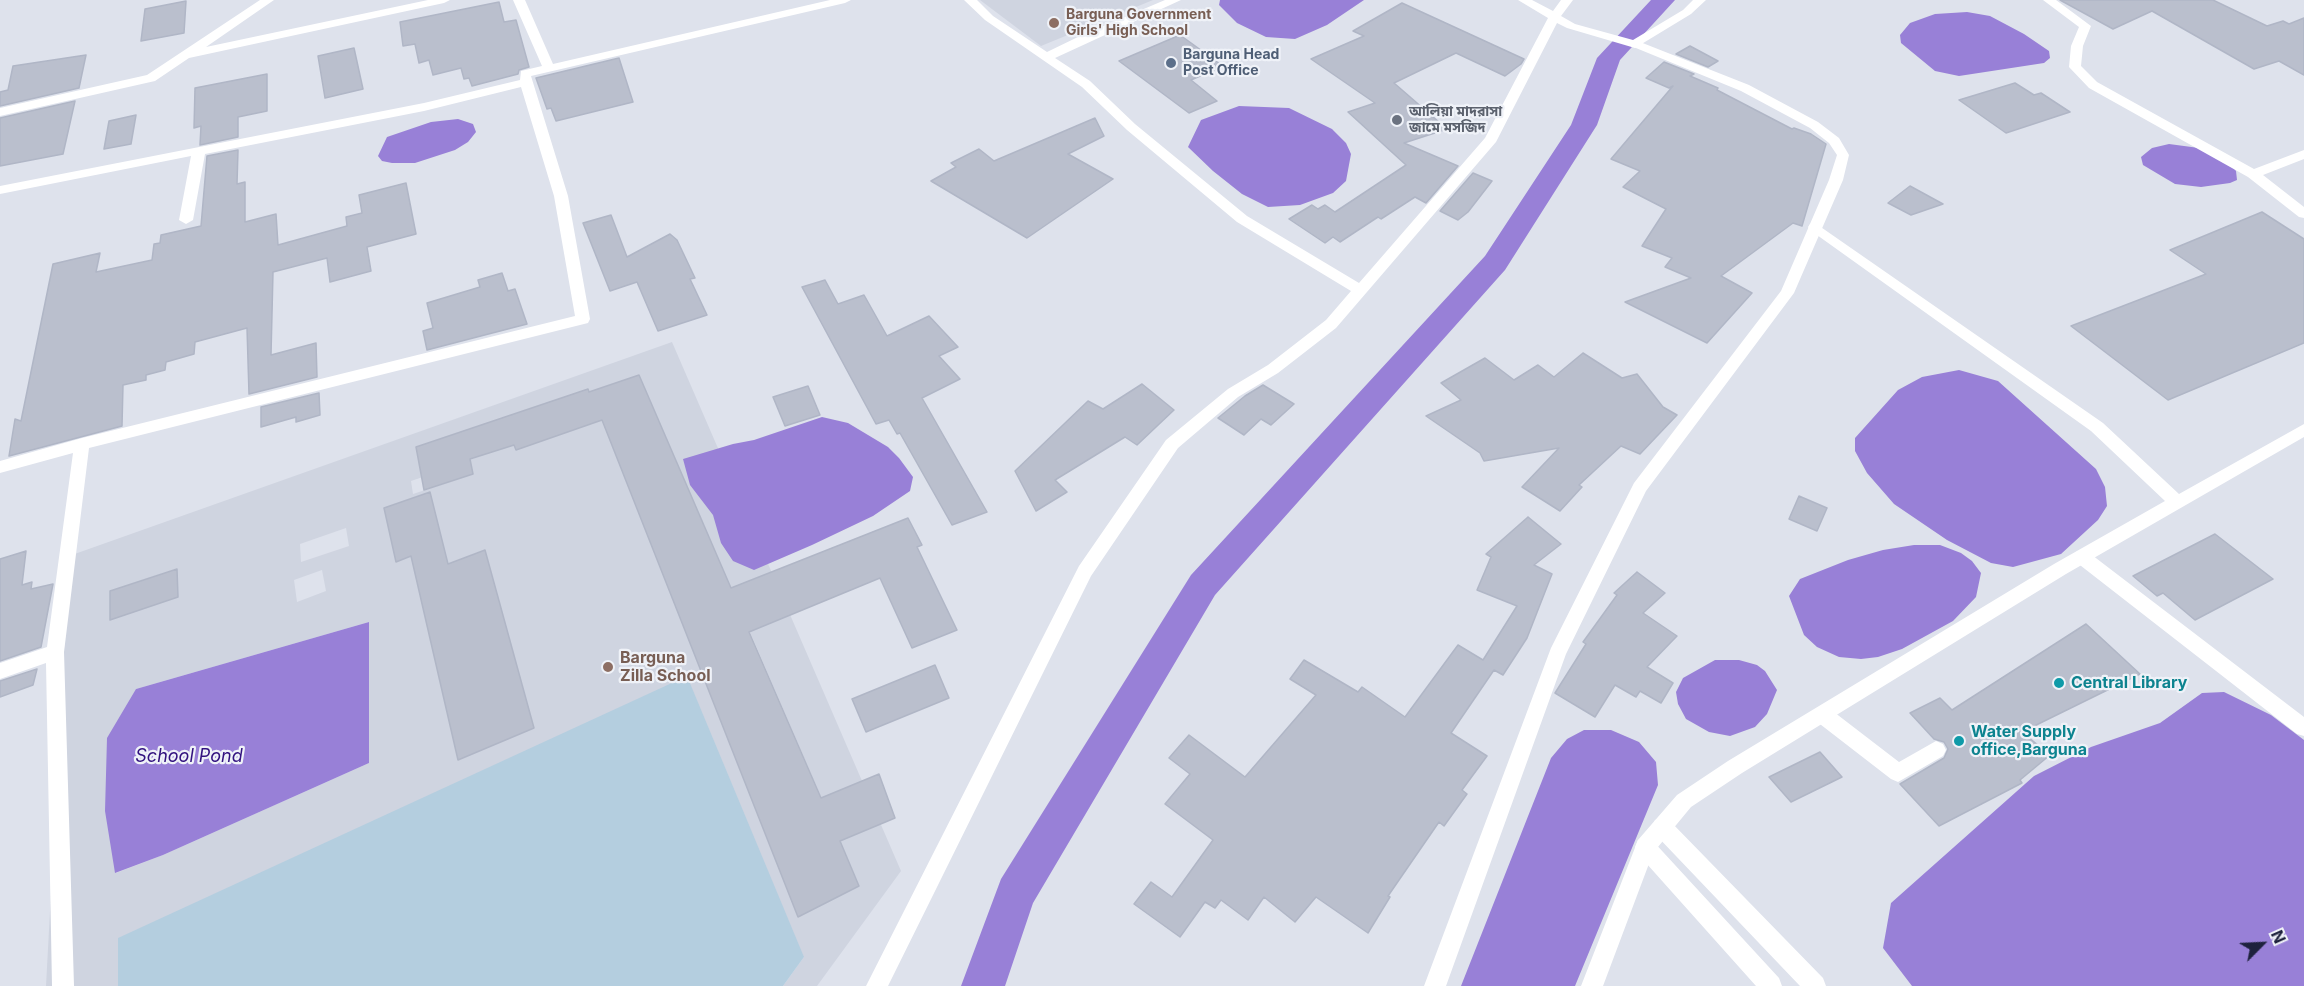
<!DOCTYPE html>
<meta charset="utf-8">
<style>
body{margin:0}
#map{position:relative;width:2304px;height:986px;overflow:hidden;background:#dee2ec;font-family:Inter,sans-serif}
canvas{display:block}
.north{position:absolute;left:2232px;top:914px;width:60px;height:60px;-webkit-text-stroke:4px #eff2f8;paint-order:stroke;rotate:66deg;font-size:16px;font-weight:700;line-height:24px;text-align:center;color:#1e223d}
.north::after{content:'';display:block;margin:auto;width:21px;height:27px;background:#1e223d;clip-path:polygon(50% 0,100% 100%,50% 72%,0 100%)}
</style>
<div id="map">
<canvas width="2304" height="986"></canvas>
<div class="north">N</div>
</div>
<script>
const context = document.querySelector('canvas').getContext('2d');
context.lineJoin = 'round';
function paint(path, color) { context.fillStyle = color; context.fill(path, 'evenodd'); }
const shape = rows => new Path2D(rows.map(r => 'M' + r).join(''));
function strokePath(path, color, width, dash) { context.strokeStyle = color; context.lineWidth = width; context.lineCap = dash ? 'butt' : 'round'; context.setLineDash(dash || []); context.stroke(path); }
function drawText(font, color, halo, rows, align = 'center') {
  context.font = font + ' Inter,"Noto Sans Bengali",sans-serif'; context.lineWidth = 4.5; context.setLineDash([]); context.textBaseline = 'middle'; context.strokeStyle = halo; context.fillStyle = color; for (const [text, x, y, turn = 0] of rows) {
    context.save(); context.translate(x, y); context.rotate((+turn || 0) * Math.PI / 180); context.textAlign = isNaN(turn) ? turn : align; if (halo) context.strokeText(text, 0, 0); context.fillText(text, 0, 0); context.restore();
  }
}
paint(shape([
 [980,0,1153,0,1041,46],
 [672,342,901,871,817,986,783,986,804,957,118,938,118,986,46,986,69,556],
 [643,384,859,885,798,916,595,402],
 [588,389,600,420,516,450,506,418],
 [416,447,495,451,422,476],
 [470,461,473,474,413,494,411,481],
 [429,492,443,544,384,508],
 [346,528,349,546,301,562,300,544],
 [484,550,534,728,416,576],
 [176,569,177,597,110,620,110,591],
 [322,570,326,591,297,602,294,580],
 [369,622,369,763,163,855,116,873,136,689]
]), '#cfd4e0');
paint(shape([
 [687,676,804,957,783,986,118,986,118,938]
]), '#b4cedf');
paint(shape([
 [1220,0,1364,0,1327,25,1295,39,1266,37,1237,23,1219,5],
 [1967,12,1990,16,2024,34,2049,51,2050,58,2044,63,1959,76,1935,71,1901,43,1900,35,1910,23,1935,14],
 [1239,106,1289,108,1332,129,1346,143,1351,154,1346,181,1333,193,1300,205,1268,207,1242,194,1213,171,1188,147,1201,120],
 [458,119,473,124,476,132,468,142,455,150,415,163,392,163,382,161,378,156,387,137,431,122],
 [2169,144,2199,148,2231,165,2236,171,2237,180,2230,183,2201,187,2175,184,2143,165,2141,157,2152,148],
 [1959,370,1998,381,2096,469,2105,487,2107,506,2098,520,2061,554,2013,567,1991,563,1947,540,1894,504,1867,473,1855,451,1855,438,1898,390,1922,377],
 [822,417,848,423,888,447,899,458,913,477,910,491,873,516,812,545,754,570,733,561,721,543,713,515,690,485,683,459,733,444,754,440],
 [1914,545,1940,545,1961,553,1972,561,1981,573,1976,597,1953,621,1902,649,1878,657,1861,659,1839,657,1817,647,1804,635,1789,596,1800,579,1848,560,1883,550],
 [369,622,369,763,163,855,115,873,105,811,107,738,136,689],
 [1715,660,1739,660,1757,665,1765,671,1777,690,1767,714,1755,727,1730,736,1709,732,1686,719,1678,704,1676,692,1683,678],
 [2224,692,2271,715,2304,740,2304,986,1912,986,1883,948,1891,903,2034,776,2091,747,2160,723,2202,693],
 [1584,730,1611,730,1639,742,1656,762,1658,785,1575,986,1461,986,1551,758,1567,739]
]), '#9880d7');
paint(shape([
 [1651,0,1675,0,1620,60,1597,125,1505,270,1215,595,1033,903,1005,986,961,986,1001,879,1191,575,1485,256,1571,125,1597,58,1651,0]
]), '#9880d7');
const building = shape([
 [2060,0,2213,0,2267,26,2283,21,2289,24,2304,18,2304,75,2279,61,2254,69,2152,11,2113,29,2060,0],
 [186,1,184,33,141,41,145,9,186,1],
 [499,2,504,22,516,20,529,67,519,70,518,74,472,86,469,78,464,79,461,68,433,75,429,60,419,63,415,44,403,46,400,22,499,2],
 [1402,3,1524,59,1521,64,1505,76,1456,53,1394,83,1447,129,1404,143,1458,166,1426,203,1415,197,1381,219,1378,217,1340,242,1333,237,1325,243,1289,219,1312,205,1318,209,1325,205,1335,212,1406,165,1348,112,1375,103,1311,59,1364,36,1353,31,1402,3],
 [1180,35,1223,66,1191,80,1217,101,1189,113,1119,61,1180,35],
 [1690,46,1718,61,1708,67,1676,54,1690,46],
 [354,48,363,89,325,98,318,56,354,48],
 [86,55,79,88,0,106,0,92,8,90,13,66,86,55],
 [619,58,633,102,556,121,551,108,547,109,536,78,619,58],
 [1664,62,1694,74,1690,76,1718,88,1717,90,1792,129,1794,128,1811,134,1826,144,1802,226,1793,223,1721,276,1752,293,1707,343,1625,302,1691,278,1665,267,1672,258,1642,246,1666,209,1623,187,1640,171,1611,159,1673,86,1669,88,1646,78,1664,62],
 [267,74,267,111,238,117,238,137,200,145,201,126,194,128,195,88,267,74],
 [2015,83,2034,95,2041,93,2070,112,2006,133,1959,100,2015,83],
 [75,101,63,154,0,166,0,118,75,101],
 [136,115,131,144,104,149,109,121,136,115],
 [1095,118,1104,136,1068,154,1113,179,1027,238,931,181,956,167,951,163,979,149,994,161,1095,118],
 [238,150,237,184,245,182,245,222,276,214,278,245,347,226,346,217,362,213,359,195,406,183,416,234,367,247,371,271,330,282,327,258,273,272,271,355,316,343,317,377,249,394,247,328,195,342,194,354,166,362,165,370,146,375,146,380,123,385,122,426,9,456,15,419,21,421,53,264,100,253,96,272,152,260,154,244,160,243,161,235,201,226,207,156,238,150],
 [1473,173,1492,181,1468,212,1458,220,1440,211,1473,173],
 [1910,186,1943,204,1911,215,1888,203,1910,186],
 [2262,212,2304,239,2304,343,2168,400,2071,326,2206,274,2170,250,2262,212],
 [611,215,627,257,670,234,677,240,695,278,690,279,707,315,658,331,637,282,610,291,583,223,611,215],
 [502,273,508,291,515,289,527,324,427,350,423,331,433,328,427,303,480,287,478,280,502,273],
 [825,280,838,304,864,295,887,336,929,316,958,347,939,356,960,379,922,398,987,512,952,525,900,433,897,434,889,420,876,424,802,287,825,280],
 [1583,353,1622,378,1637,374,1663,407,1677,415,1640,454,1621,446,1579,485,1582,487,1560,511,1522,487,1559,448,1484,461,1480,453,1426,416,1461,400,1441,383,1485,358,1514,380,1538,365,1554,377,1583,353],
 [639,375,731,588,908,518,922,545,917,547,957,630,912,648,880,578,749,632,821,798,879,774,895,818,840,841,859,886,798,917,602,420,516,450,514,445,470,459,473,474,424,490,416,447,588,389,589,392,639,375],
 [1142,384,1174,410,1137,445,1125,437,1055,480,1067,492,1036,511,1015,471,1088,401,1103,409,1142,384],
 [1263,385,1294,404,1271,425,1261,419,1244,435,1218,418,1245,396,1263,385],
 [808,386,820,415,785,426,773,397,808,386],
 [319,393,320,415,296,422,296,417,261,427,261,407,319,393],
 [430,492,448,564,485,550,534,728,458,760,411,556,396,562,384,508,430,492],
 [1799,496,1827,508,1817,531,1789,519,1799,496],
 [1528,517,1561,544,1534,565,1552,574,1527,638,1503,675,1494,670,1451,733,1487,756,1462,790,1467,794,1444,826,1439,822,1388,896,1390,897,1368,933,1316,897,1295,922,1264,897,1248,920,1221,900,1215,908,1205,902,1180,937,1134,904,1151,882,1172,897,1213,840,1165,804,1190,774,1169,758,1189,735,1245,777,1316,695,1290,679,1304,660,1358,692,1362,687,1405,717,1458,645,1483,660,1517,606,1477,590,1491,557,1486,554,1528,517],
 [2215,534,2273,579,2195,620,2163,593,2157,596,2133,576,2215,534],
 [26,551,22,585,32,582,31,589,53,584,41,647,0,661,0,559,26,551],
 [177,569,178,597,110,620,110,591,177,569],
 [1637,572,1665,593,1643,613,1677,636,1647,667,1673,683,1661,703,1640,691,1636,697,1615,685,1595,717,1555,693,1586,644,1583,642,1617,595,1614,593,1637,572],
 [2086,624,2140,674,2022,732,2050,755,2020,780,2022,783,1939,826,1900,784,1944,758,1948,749,1944,742,1934,739,1910,713,1940,698,1952,710,2086,624],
 [935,665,949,698,866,732,852,699,935,665],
 [37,669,33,685,0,697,0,681,37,669],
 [1820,752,1842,777,1791,802,1769,777,1820,752]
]);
paint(building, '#babfcd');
strokePath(building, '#b0b6c6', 1.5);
paint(shape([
 [2082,550,2088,552,2304,717,2304,736,2297,734,2076,562,2073,557,2076,552,2082,550],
 [1823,707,1830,709,1899,762,1936,741,1943,744,1946,750,1943,756,1898,782,1891,779,1816,721,1814,715,1816,709,1823,707],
 [1662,818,1669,820,1823,978,1826,986,1800,986,1655,834,1652,827,1655,820,1662,818],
 [1645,837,1652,840,1779,978,1782,986,1756,986,1638,854,1635,847,1638,840,1645,837]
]), '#fff');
paint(shape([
 [260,0,274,0,206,47,428,0,450,0,444,3,189,58,155,81,0,116,0,108,147,75,260,0],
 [513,0,525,0,553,64,830,0,851,0,845,3,531,76,568,196,590,319,588,323,89,448,64,652,74,986,52,986,46,663,0,679,0,663,47,647,73,453,0,473,0,461,82,438,575,316,554,196,521,87,424,111,205,154,193,220,186,224,179,220,191,156,0,194,0,186,424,103,520,80,521,71,542,66,513,0],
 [964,0,977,0,993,16,1047,52,1080,36,1165,0,1181,0,1055,58,1090,81,1135,124,1247,216,1359,283,1485,138,1548,18,1518,0,1532,0,1553,11,1561,0,1573,0,1561,16,1575,24,1633,40,1683,10,1693,0,1706,0,1691,14,1635,48,1567,28,1557,23,1496,142,1336,328,1278,373,1238,397,1178,448,1091,576,888,986,866,986,1079,566,1166,440,1228,389,1268,365,1326,320,1351,291,1237,222,1127,130,1082,87,985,20,964,0],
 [2043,0,2056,0,2091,26,2083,46,2081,66,2097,82,2254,169,2304,150,2304,159,2263,175,2304,207,2304,218,2299,217,2248,177,2089,88,2069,67,2071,46,2079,27,2043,0],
 [1815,223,2103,423,2179,494,2304,424,2304,437,2066,574,1742,773,1691,807,1653,853,1603,986,1581,986,1638,840,1677,795,1728,761,2054,564,2165,501,2091,431,1810,230,1808,227,1810,224,1815,223]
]), '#fff');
paint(shape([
 [1635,40,1749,85,1818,122,1839,138,1849,155,1843,180,1794,293,1646,491,1566,654,1446,986,1424,986,1551,648,1634,483,1781,291,1829,180,1837,155,1829,143,1810,128,1741,91,1631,46,1629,44,1635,40]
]), '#fff');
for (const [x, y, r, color] of [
 [1054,23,6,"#8d6e63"],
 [1171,63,6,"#5c6f8a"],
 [1397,120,6,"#6b7280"],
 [608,667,6,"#8d6e63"],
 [2059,683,6,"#0f9aa8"],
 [1959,741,6,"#0f9aa8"]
]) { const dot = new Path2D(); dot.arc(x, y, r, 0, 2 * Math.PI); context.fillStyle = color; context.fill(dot); strokePath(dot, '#eff2f8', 2); }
drawText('bold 14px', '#785e54', '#eff2f8', [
 ["Barguna Government",1066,15],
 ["Girls' High School",1066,31]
], 'left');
drawText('bold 14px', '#4e5e75', '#eff2f8', [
 ["Barguna Head",1183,55],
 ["Post Office",1183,71]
], 'left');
drawText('bold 14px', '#5b616d', '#eff2f8', [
 ["আলিয়া মাদরাসা",1409,112],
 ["জামে মসজিদ",1409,128]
], 'left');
drawText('bold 16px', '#785e54', '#eff2f8', [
 ["Barguna",620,658],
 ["Zilla School",620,676]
], 'left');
drawText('bold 16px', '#0d838f', '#eff2f8', [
 ["Central Library",2071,683],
 ["Water Supply",1971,732],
 ["office,Barguna",1971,750]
], 'left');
drawText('italic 18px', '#32127f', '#eff2f8', [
 ["School Pond",189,757]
]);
</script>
